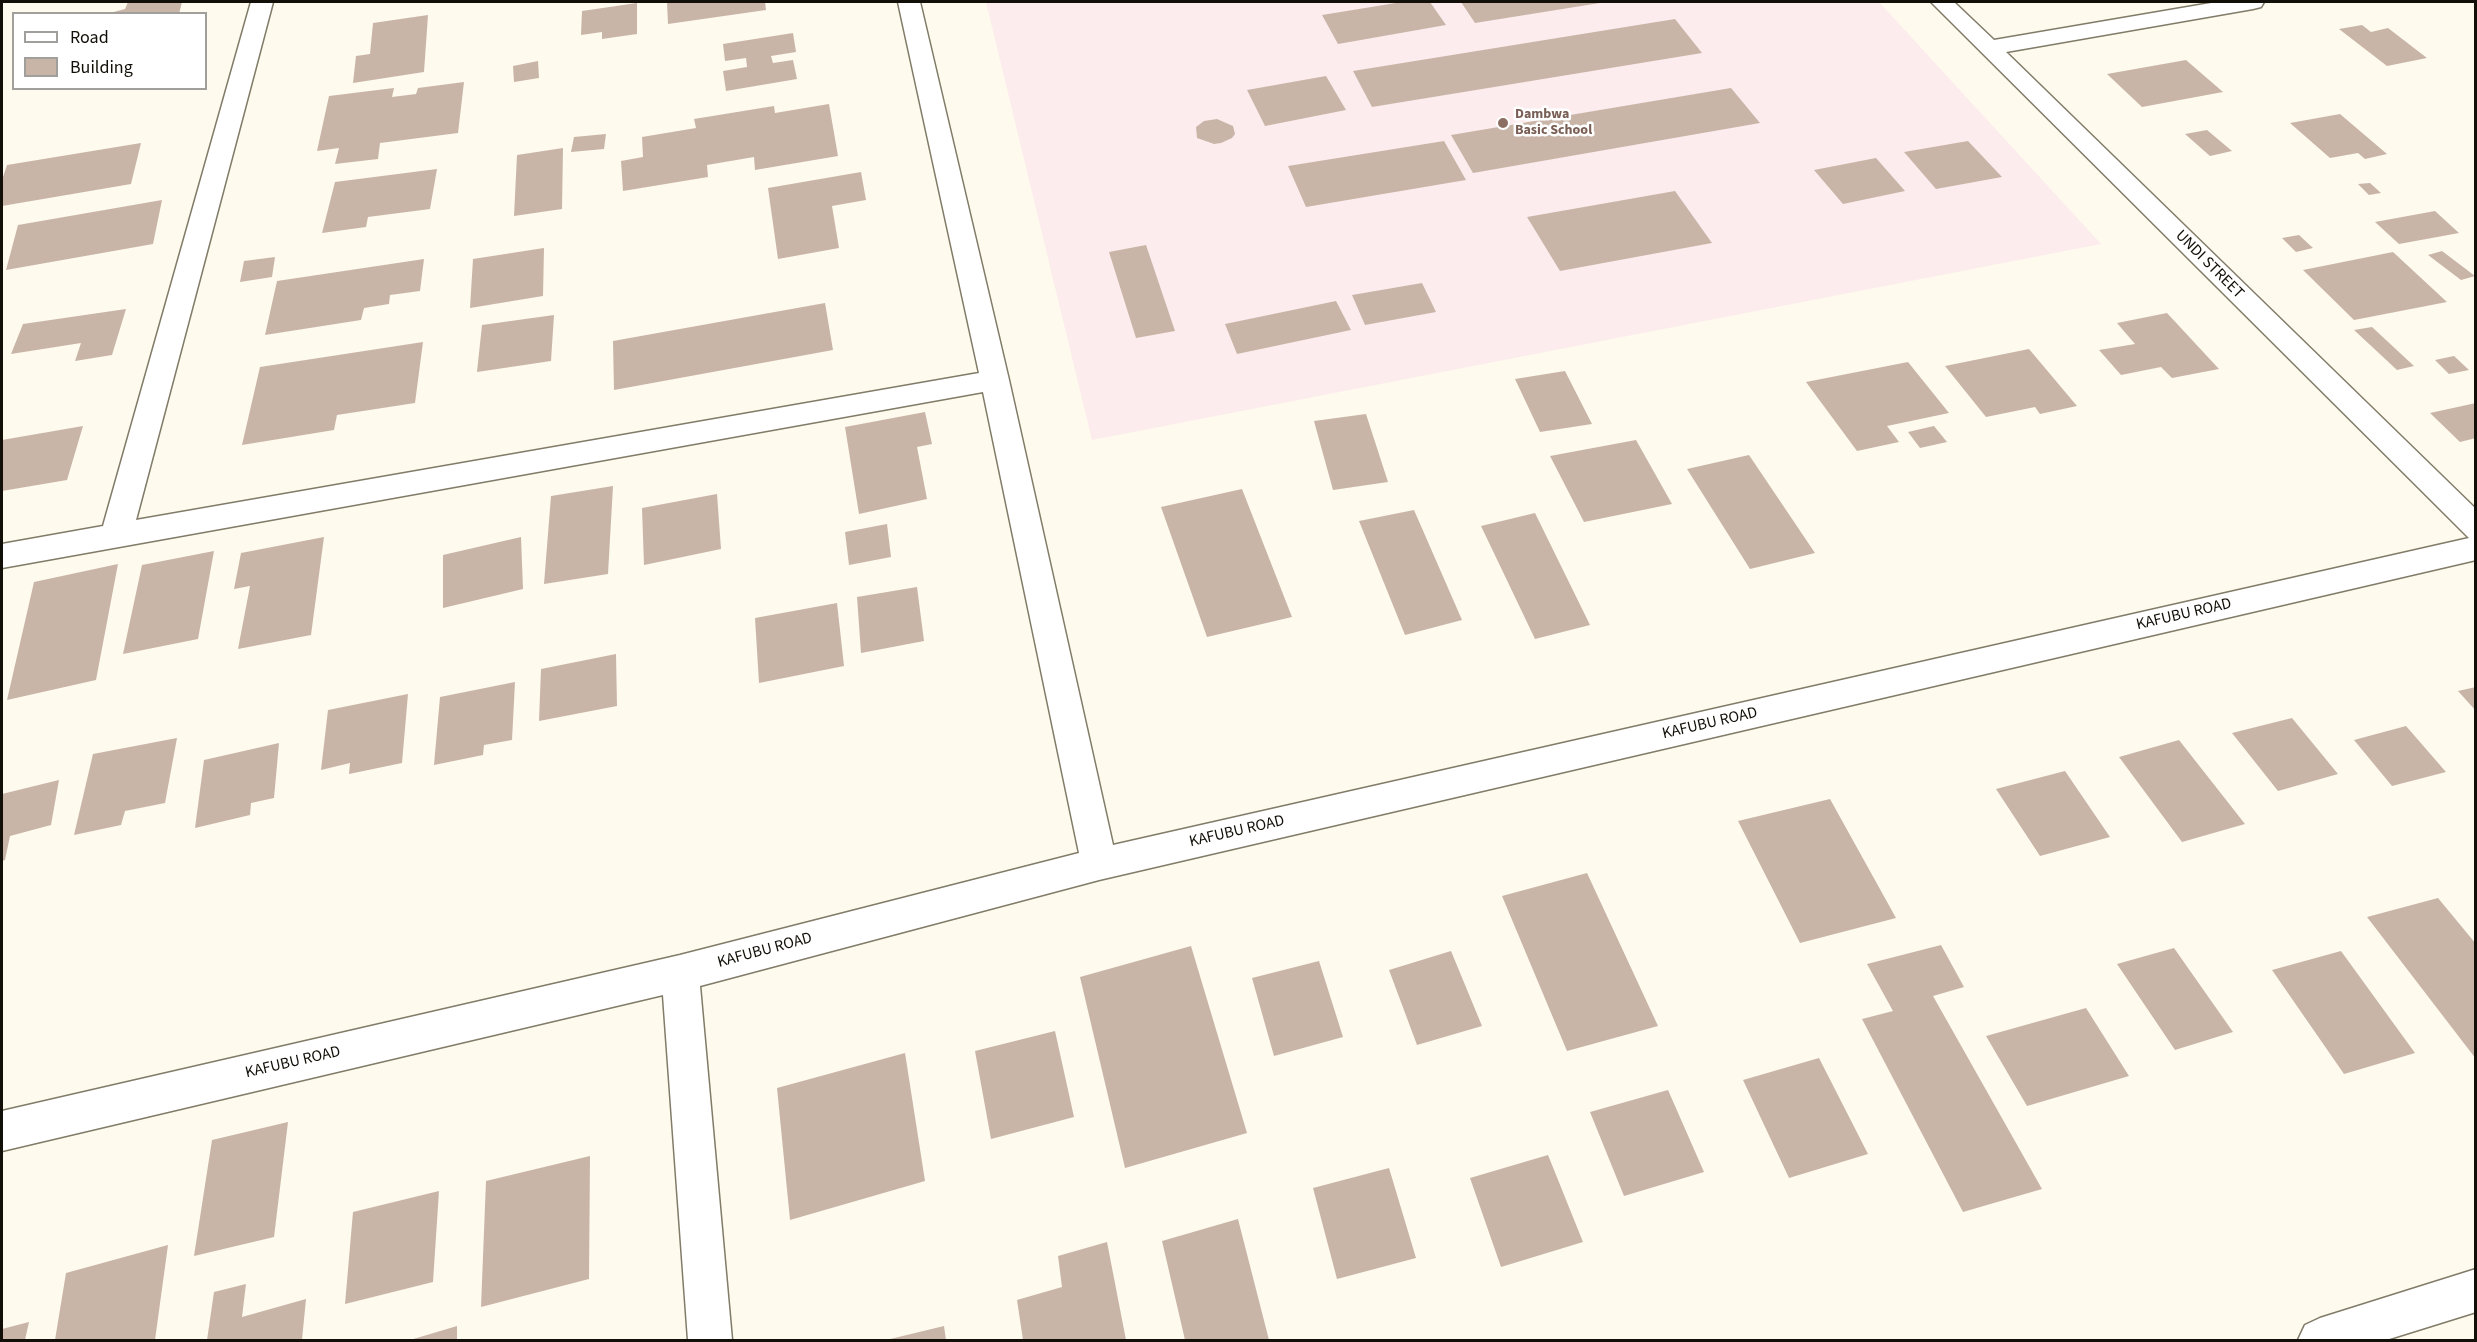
<!DOCTYPE html>
<style>
body{margin:0}
#map{position:relative;width:2477px;height:1342px;overflow:hidden;background:#fefaed;font-family:"Source Sans 3",sans-serif}
canvas{display:block}
.frame{position:absolute;inset:0;border:3px solid #110f07;pointer-events:none}
.legend{position:absolute;left:12px;top:12px;width:195px;height:78px;box-sizing:border-box;background:#fff;border:2px solid #a09f9c;margin:0;padding:8px 10px;list-style:none;font-size:18px;color:#110f07}
.legend li{display:flex;align-items:center;gap:12px;height:30px}
.legend b{width:30px;border:2px solid #a09f9c}
</style>
<div id="map">
<canvas width="2477" height="1342"></canvas>
<div class="frame"></div>
<ul class="legend">
<li><b style="height:8px;background:#fff"></b>Road</li>
<li><b style="height:16px;background:#c9b5a8"></b>Building</li>
</ul>
</div>
<script>
const context = document.querySelector('canvas').getContext('2d');
context.lineJoin = 'round';
function paint(path, color) { context.fillStyle = color; context.fill(path, 'evenodd'); }
const shape = rows => new Path2D(rows.map(r => 'M' + r).join(''));
function strokePath(path, color, width, dash) { context.strokeStyle = color; context.lineWidth = width; context.lineCap = dash ? 'butt' : 'round'; context.setLineDash(dash || []); context.stroke(path); }
function drawText(font, color, halo, rows, align = 'center') {
  context.font = font + ' "Source Sans 3",sans-serif'; context.lineWidth = 5; context.setLineDash([]); context.textBaseline = 'middle'; context.strokeStyle = halo; context.fillStyle = color; for (const [text, x, y, turn = 0] of rows) {
    context.save(); context.translate(x, y); context.rotate((+turn || 0) * Math.PI / 180); context.textAlign = isNaN(turn) ? turn : align; if (halo) context.strokeText(text, 0, 0); context.fillText(text, 0, 0); context.restore();
  }
}
paint(shape([
 [986,2,1879,2,2101,244,1092,440]
]), '#fceced');
paint(shape([
 [128,2,182,2,179,14,106,14,125,9],
 [667,2,765,2,766,10,668,24],
 [1402,2,1430,2,1446,25,1338,44,1322,15],
 [1461,2,1600,2,1600,3,1475,23],
 [637,3,637,34,602,39,602,32,581,35,582,11],
 [428,15,424,72,353,83,356,56,370,54,373,23],
 [1675,19,1702,53,1372,107,1353,71],
 [2362,25,2371,32,2388,28,2427,58,2387,66,2339,29],
 [793,33,796,52,771,56,773,63,793,60,797,79,726,91,723,71,747,67,746,58,725,61,723,44],
 [2186,60,2223,92,2142,107,2107,74],
 [538,61,539,78,514,82,513,66],
 [1326,76,1346,110,1265,126,1247,90],
 [464,82,458,133,380,143,378,159,335,164,339,148,317,151,329,96,394,88,392,97,416,94,418,88],
 [1731,88,1760,123,1473,173,1451,135],
 [829,104,838,156,755,170,754,157,707,165,708,177,623,191,621,161,643,157,642,137,696,128,694,119,774,106,775,113],
 [2340,114,2387,154,2365,159,2358,153,2330,158,2290,123],
 [1217,119,1233,126,1235,134,1232,138,1221,143,1214,144,1197,138,1196,127,1204,121],
 [2207,130,2232,151,2210,156,2185,134],
 [606,134,604,149,571,152,574,137],
 [1444,141,1466,180,1306,207,1288,166],
 [1968,141,2002,177,1936,189,1904,152],
 [141,143,131,184,2,206,2,180,7,165],
 [563,148,562,209,514,216,517,155],
 [1876,158,1905,191,1843,204,1814,170],
 [437,169,430,209,368,217,366,227,322,233,335,182],
 [861,172,866,200,832,206,839,248,778,259,768,188],
 [2370,183,2381,193,2369,195,2358,184],
 [1675,191,1712,243,1560,271,1527,217],
 [162,200,153,244,6,270,18,225],
 [2435,211,2459,233,2399,244,2375,222],
 [2299,235,2313,248,2296,252,2282,238],
 [1146,245,1175,331,1136,338,1109,252],
 [544,248,543,296,470,308,473,259],
 [2442,251,2475,276,2461,280,2428,255],
 [2393,252,2447,302,2354,320,2303,270],
 [275,257,272,277,240,282,244,261],
 [424,259,420,291,390,295,389,304,364,308,361,320,265,335,277,281],
 [1422,283,1436,312,1365,325,1352,295],
 [1336,301,1351,330,1237,354,1225,324],
 [825,303,833,350,614,390,613,341],
 [126,309,112,355,75,361,81,343,11,354,23,324],
 [2167,313,2219,369,2172,378,2161,367,2121,375,2099,350,2135,344,2117,323],
 [554,315,551,361,477,372,482,325],
 [2372,327,2414,366,2397,370,2354,330],
 [423,342,415,403,337,415,334,430,242,445,260,367],
 [2029,349,2077,406,2040,414,2035,407,1986,417,1945,366],
 [2454,356,2469,370,2449,374,2435,360],
 [1908,362,1949,413,1887,426,1899,442,1857,451,1806,382],
 [1565,371,1592,424,1540,432,1515,379],
 [2476,403,2476,438,2460,442,2430,413],
 [925,412,932,444,917,447,927,499,859,514,845,427],
 [1366,414,1388,482,1333,490,1314,421],
 [83,426,67,480,2,491,2,440],
 [1934,426,1947,442,1920,448,1908,432],
 [1636,440,1672,504,1584,522,1550,456],
 [1749,455,1815,553,1750,569,1687,469],
 [613,486,608,574,544,584,551,496],
 [1242,489,1292,617,1207,637,1161,507],
 [717,494,721,549,644,565,642,508],
 [1414,510,1462,620,1405,635,1359,521],
 [1535,513,1590,625,1535,639,1481,526],
 [887,524,891,557,849,565,845,532],
 [324,537,311,635,238,649,250,586,234,589,241,553],
 [521,537,523,589,443,608,443,555],
 [214,551,198,639,123,654,142,565],
 [118,564,96,680,7,700,34,582],
 [917,587,924,641,861,653,857,597],
 [837,603,844,666,759,683,755,618],
 [616,654,617,706,539,721,541,669],
 [515,682,512,740,484,745,483,755,434,765,440,697],
 [2476,687,2476,711,2458,691],
 [408,694,402,763,349,774,350,763,321,770,328,710],
 [2292,718,2338,774,2278,791,2232,733],
 [2406,726,2446,772,2392,786,2354,740],
 [177,738,165,803,125,811,121,825,74,835,93,754],
 [2179,740,2245,824,2182,842,2119,757],
 [279,743,274,798,251,803,250,815,195,828,204,760],
 [2065,771,2110,837,2040,856,1996,789],
 [59,780,51,825,10,836,5,860,2,861,2,794],
 [1830,799,1896,918,1800,943,1738,821],
 [1587,873,1658,1026,1567,1051,1502,896],
 [2438,898,2476,944,2476,1059,2367,917],
 [1941,945,1964,987,1933,996,2042,1189,1963,1212,1862,1019,1893,1011,1867,964],
 [1191,946,1247,1133,1125,1168,1080,977],
 [2174,948,2233,1032,2175,1050,2117,964],
 [1451,951,1482,1026,1417,1045,1389,970],
 [2341,951,2415,1053,2344,1074,2272,970],
 [1319,961,1343,1037,1274,1056,1252,978],
 [2086,1008,2129,1076,2027,1106,1986,1036],
 [1055,1031,1074,1117,991,1139,975,1051],
 [905,1053,925,1181,790,1220,777,1088],
 [1819,1058,1868,1154,1789,1178,1743,1080],
 [1668,1090,1704,1172,1624,1196,1590,1112],
 [288,1122,274,1237,194,1256,212,1140],
 [1548,1155,1583,1242,1501,1267,1470,1178],
 [590,1156,589,1279,481,1307,486,1181],
 [1389,1168,1416,1258,1337,1279,1313,1188],
 [439,1191,433,1282,345,1304,353,1212],
 [1238,1219,1269,1340,1185,1340,1162,1241],
 [1107,1242,1126,1340,1023,1340,1017,1300,1062,1287,1058,1256],
 [168,1245,155,1340,55,1340,66,1273],
 [246,1284,242,1317,306,1299,302,1340,207,1340,214,1292],
 [29,1322,25,1340,2,1340,2,1329],
 [457,1326,457,1340,410,1340],
 [944,1326,946,1340,886,1340]
]), '#c9b5a8');
const street = shape([
 [251,2,273,2,136,520,979,373,898,2,920,2,1009,380,1113,845,2469,538,1931,2,1954,2,1994,40,2217,2,2264,2,2261,7,2253,9,2006,52,2476,509,2476,560,1099,880,700,986,732,1340,688,1340,663,995,2,1151,2,1111,680,955,1079,853,983,392,2,568,2,544,103,526,251,2],
 [2476,1269,2476,1312,2386,1340,2298,1340,2305,1325,2320,1318,2476,1269]
]);
strokePath(street, '#817b68', 3);
paint(street, '#fff');
for (const [x, y, r, color] of [
 [1503,123,6,"#8d6e63"]
]) { const dot = new Path2D(); dot.arc(x, y, r, 0, 2 * Math.PI); context.fillStyle = color; context.fill(dot); strokePath(dot, '#fff', 2); }
drawText('bold 14px', '#785e54', '#fff', [
 ["Dambwa",1515,115],
 ["Basic School",1515,131]
], 'left');
drawText('16px', '#110f07', '#fff', [
 ["UNDI STREET",2209,265,45],
 ["KAFUBU ROAD",2184,615,-13],
 ["KAFUBU ROAD",1710,724,-13],
 ["KAFUBU ROAD",1237,832,-13],
 ["KAFUBU ROAD",765,951,-15],
 ["KAFUBU ROAD",293,1063,-13]
]);
</script>
